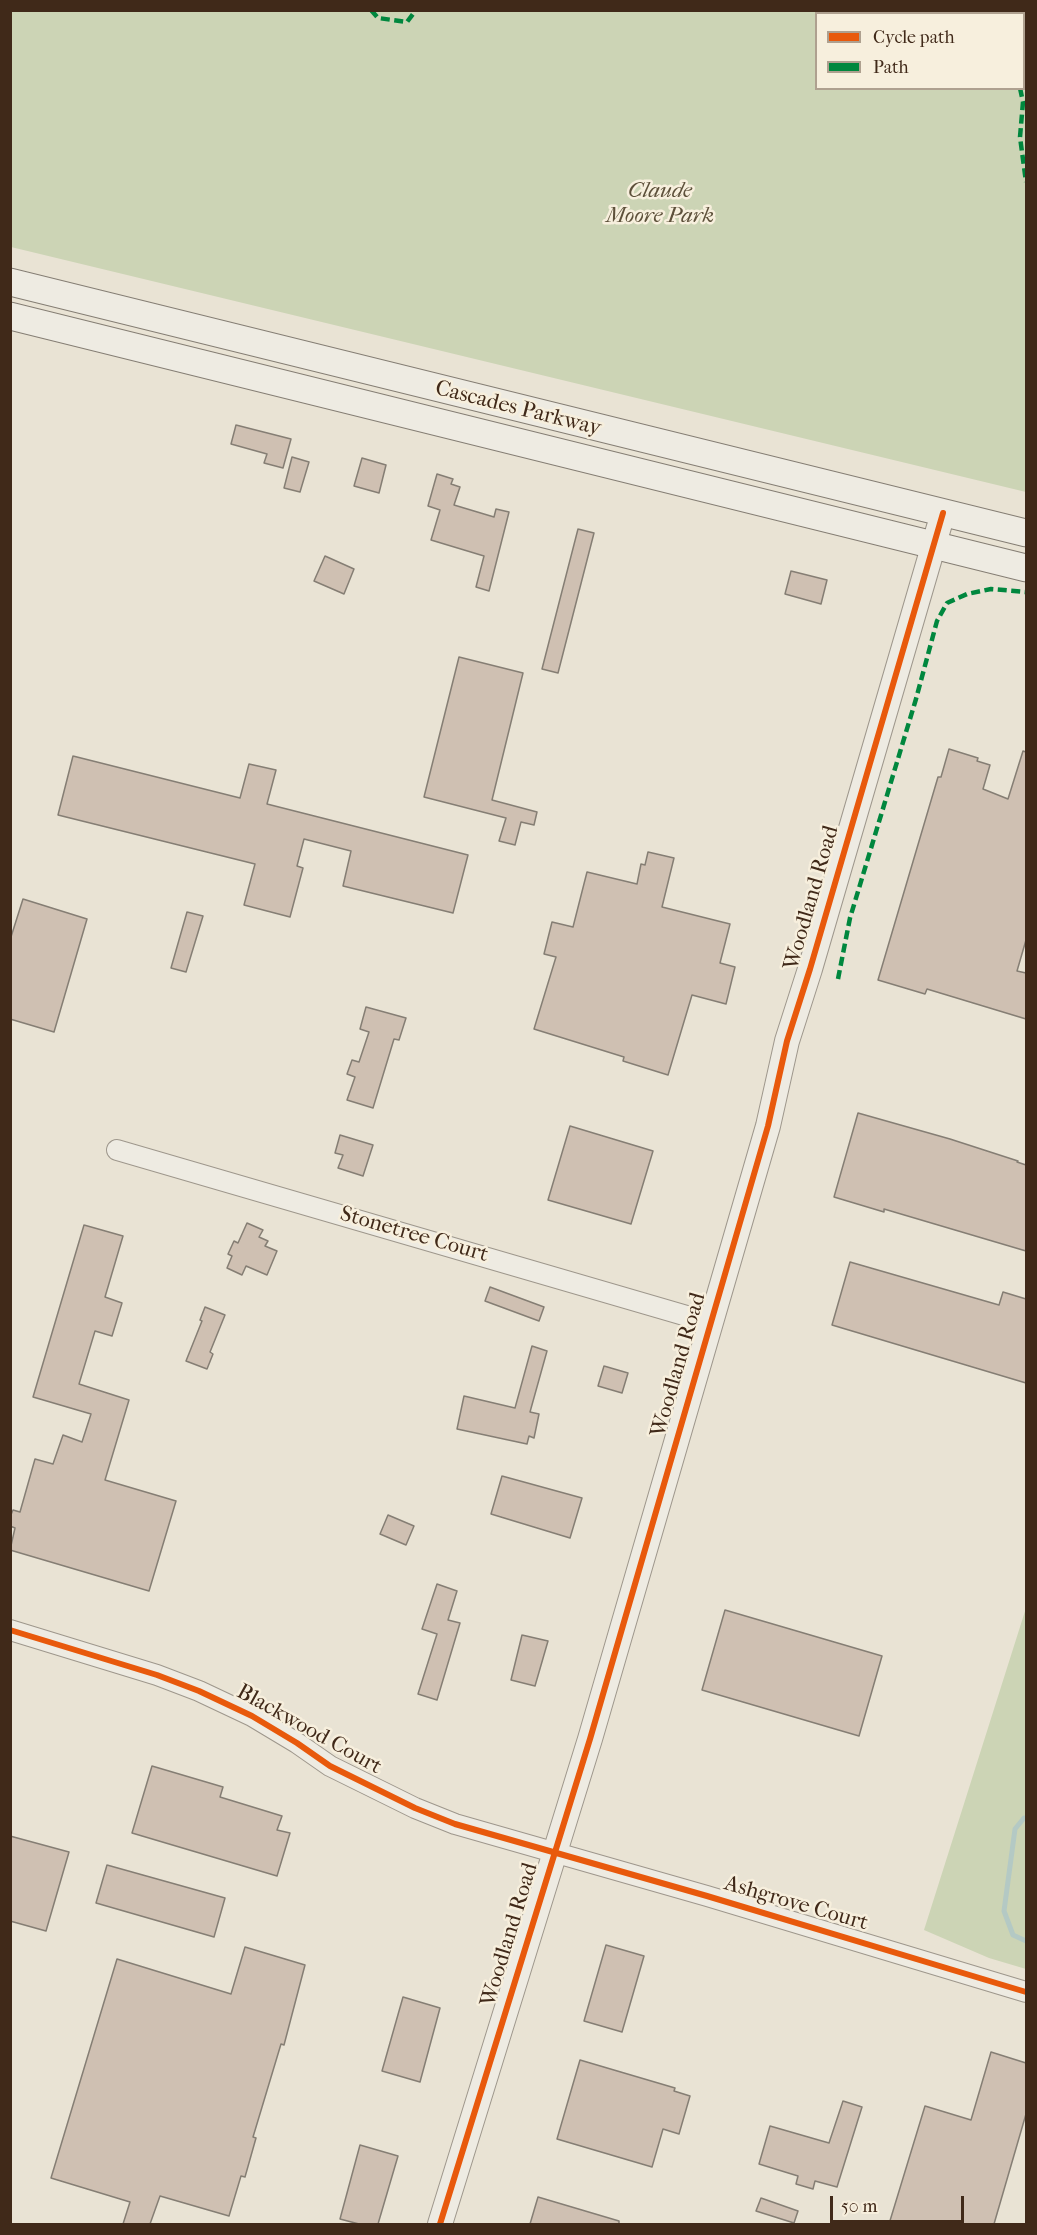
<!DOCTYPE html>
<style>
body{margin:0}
#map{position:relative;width:1037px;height:2235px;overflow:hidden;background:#e9e3d4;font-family:"IM FELL French Canon",serif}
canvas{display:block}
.frame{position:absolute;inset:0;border:12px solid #402919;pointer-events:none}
.legend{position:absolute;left:815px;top:12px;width:210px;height:78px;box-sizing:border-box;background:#f7efdd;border:2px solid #aea08f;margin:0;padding:8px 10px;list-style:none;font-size:18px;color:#402919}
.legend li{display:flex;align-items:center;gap:12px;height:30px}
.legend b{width:30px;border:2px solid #aea08f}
.scale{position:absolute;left:830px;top:2196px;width:134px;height:27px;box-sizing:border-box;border:3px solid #402919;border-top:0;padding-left:8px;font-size:18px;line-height:21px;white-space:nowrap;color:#402919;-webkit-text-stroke:4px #f7efdd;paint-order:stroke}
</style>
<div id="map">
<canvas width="1037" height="2235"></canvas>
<div class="frame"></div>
<ul class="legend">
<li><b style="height:8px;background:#e8590c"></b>Cycle path</li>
<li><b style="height:8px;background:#00873e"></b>Path</li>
</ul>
<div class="scale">50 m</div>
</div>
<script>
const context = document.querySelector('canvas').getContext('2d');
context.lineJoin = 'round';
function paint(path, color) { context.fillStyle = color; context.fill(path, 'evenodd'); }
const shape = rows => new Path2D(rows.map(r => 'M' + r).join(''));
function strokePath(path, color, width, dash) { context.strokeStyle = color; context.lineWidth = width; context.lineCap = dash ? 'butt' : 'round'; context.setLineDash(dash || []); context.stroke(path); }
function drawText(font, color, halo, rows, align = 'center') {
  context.font = font + ' "IM FELL French Canon",serif'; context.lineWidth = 5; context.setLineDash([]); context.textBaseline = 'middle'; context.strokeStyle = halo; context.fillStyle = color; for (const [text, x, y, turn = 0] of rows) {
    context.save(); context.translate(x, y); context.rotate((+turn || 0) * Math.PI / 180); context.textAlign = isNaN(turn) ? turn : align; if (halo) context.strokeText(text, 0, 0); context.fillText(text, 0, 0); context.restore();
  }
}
paint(shape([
 [11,10,1026,11,1026,492,11,247],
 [816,14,1024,14,1024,88,816,88],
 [1026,1608,1026,1969,989,1958,924,1930]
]), '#ccd4b5');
strokePath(shape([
 [1026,1818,1024,1818,1015,1829,1004,1911,1013,1935,1026,1941]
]), '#b4c9c4', 5);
const building = shape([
 [236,425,291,439,283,468,264,463,267,454,231,444,236,425],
 [292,457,309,462,300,492,284,488,292,457],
 [362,458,386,465,379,493,354,486,362,458],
 [437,474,453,479,451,484,460,487,454,505,494,517,496,509,509,512,489,591,476,587,484,556,431,540,440,510,428,506,437,474],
 [578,529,594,533,558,673,542,669,578,529],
 [325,556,354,569,344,594,314,581,325,556],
 [791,571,827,580,821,604,785,594,791,571],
 [459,657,523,673,492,800,537,812,534,825,521,822,515,845,499,841,506,818,424,797,459,657],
 [949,749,978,758,977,761,990,765,983,789,1008,799,1023,751,1026,752,1026,940,1017,971,1026,973,1026,1019,927,989,925,994,878,980,938,777,941,777,949,749],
 [73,756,240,798,249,764,276,770,267,804,468,855,453,913,343,886,351,851,304,839,297,866,303,868,290,917,244,905,255,864,58,815,73,756],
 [648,852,674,858,662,907,730,924,720,963,735,967,726,1004,692,995,668,1075,623,1061,624,1057,534,1029,556,957,544,954,552,922,573,927,587,872,637,884,641,864,645,865,648,852],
 [23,899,87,919,54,1032,10,1019,10,940,23,899],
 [187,912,203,916,186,972,171,968,187,912],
 [366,1007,406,1018,399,1040,394,1039,373,1108,347,1100,355,1077,347,1074,352,1060,359,1062,369,1032,360,1029,366,1007],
 [858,1113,950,1139,1018,1161,1017,1162,1026,1165,1026,1251,884,1209,884,1212,834,1197,858,1113],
 [570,1126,653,1151,631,1224,548,1200,570,1126],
 [340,1135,373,1145,363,1176,338,1168,343,1155,335,1153,340,1135],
 [247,1223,263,1230,259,1237,268,1241,265,1246,277,1251,267,1275,246,1266,242,1275,227,1268,232,1256,228,1254,234,1241,238,1243,247,1223],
 [84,1225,123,1236,105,1297,122,1303,112,1336,95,1331,79,1384,129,1400,105,1480,176,1501,149,1591,10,1550,15,1528,10,1526,10,1517,13,1510,20,1512,35,1459,53,1464,63,1435,82,1442,91,1414,33,1397,84,1225],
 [850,1262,999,1305,1003,1292,1026,1299,1026,1383,832,1325,850,1262],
 [490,1287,544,1307,539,1321,485,1301,490,1287],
 [205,1307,225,1315,210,1352,213,1354,207,1369,186,1361,202,1321,200,1320,205,1307],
 [532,1346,547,1351,530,1412,539,1414,534,1438,529,1436,527,1444,457,1429,464,1396,515,1408,532,1346],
 [604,1366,628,1373,622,1393,598,1386,604,1366],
 [502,1476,582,1498,570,1538,491,1514,502,1476],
 [388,1515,414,1526,406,1545,380,1534,388,1515],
 [437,1584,457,1591,448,1620,460,1623,437,1700,418,1694,437,1634,422,1629,437,1584],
 [725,1610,882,1656,859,1736,702,1690,725,1610],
 [522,1635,548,1641,535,1686,511,1680,522,1635],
 [152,1766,223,1787,220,1797,282,1816,277,1830,290,1833,277,1876,132,1833,152,1766],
 [10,1836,69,1852,46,1931,10,1921,10,1836],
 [107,1865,225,1898,214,1937,96,1903,107,1865],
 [606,1945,644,1956,622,2032,584,2021,606,1945],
 [245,1947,305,1965,284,2045,281,2044,253,2137,256,2138,245,2177,241,2176,229,2216,160,2196,150,2224,123,2224,130,2202,51,2178,117,1959,231,1994,245,1947],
 [403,1997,440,2008,420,2082,382,2071,403,1997],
 [991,2052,1026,2063,1026,2114,994,2224,889,2224,925,2106,971,2120,991,2052],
 [580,2060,675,2088,674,2091,690,2096,679,2134,663,2129,652,2167,557,2139,580,2060],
 [843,2101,862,2107,837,2187,815,2181,813,2189,796,2184,798,2176,759,2164,770,2126,829,2143,843,2101],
 [360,2145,398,2156,378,2224,359,2224,340,2219,360,2145],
 [538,2197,619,2221,619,2224,530,2224,538,2197],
 [761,2198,798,2211,794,2223,756,2211,761,2198]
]);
paint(building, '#cfc0b2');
strokePath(building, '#857e74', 1.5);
const minor = shape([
 [117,1150,711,1323],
 [10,1630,157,1675,199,1691,252,1716,297,1743,330,1766,415,1808,455,1824,707,1896,1026,1992]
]);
const tertiary = shape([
 [440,2224,590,1739,768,1126,787,1041,810,969,943,513]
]);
const secondary = shape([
 [10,282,1026,533],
 [10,316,1026,568]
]);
strokePath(minor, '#9e978c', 22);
strokePath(tertiary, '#9e978c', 26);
strokePath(secondary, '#857e74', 29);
strokePath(minor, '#eeebe2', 20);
strokePath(tertiary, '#eeebe2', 24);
strokePath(secondary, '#eeebe2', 27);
strokePath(shape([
 [371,10,378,18,407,22,416,10],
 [998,10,1000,14],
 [1020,88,1023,102,1020,137,1026,182],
 [838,979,850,918,916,699,937,621,947,603,967,594,991,589,1026,592]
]), '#00873e', 4.5, [9, 4.5]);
strokePath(shape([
 [10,1630,157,1675,199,1691,252,1716,297,1743,330,1766,415,1808,455,1824,707,1896,1026,1992],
 [440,2224,590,1739,768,1126,787,1041,810,969,943,513]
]), '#e8590c', 6);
drawText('italic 22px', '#5d503a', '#f7efdd', [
 ["Claude",660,192],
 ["Moore Park",660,217]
]);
drawText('22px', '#402919', '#f7efdd', [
 ["Cascades Parkway",518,409,14],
 ["Woodland Road",812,898,-74],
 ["Stonetree Court",414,1235,16],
 ["Woodland Road",679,1365,-74],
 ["Blackwood Court",309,1730,29],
 ["Ashgrove Court",796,1904,16],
 ["Woodland Road",510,1935,-73]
]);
</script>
